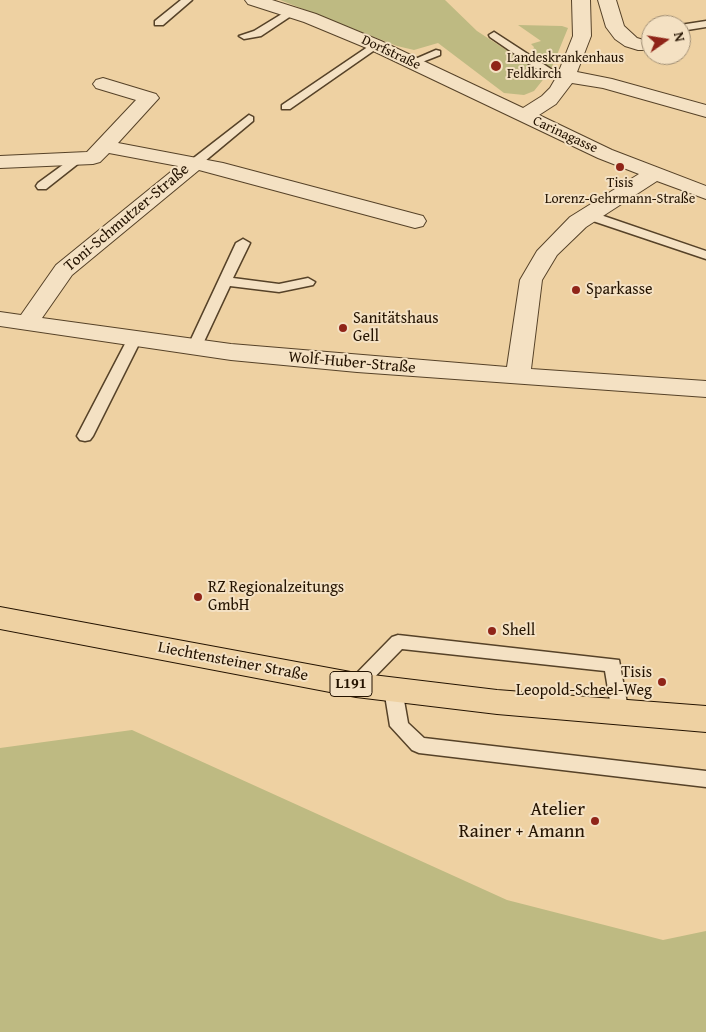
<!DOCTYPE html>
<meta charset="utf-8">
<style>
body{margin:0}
#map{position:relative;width:706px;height:1032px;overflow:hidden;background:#eed1a2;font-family:"Gentium Book Plus",serif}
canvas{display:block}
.north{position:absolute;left:641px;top:15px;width:50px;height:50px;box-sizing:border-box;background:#f4e1c3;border:1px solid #a18f75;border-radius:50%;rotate:77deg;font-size:14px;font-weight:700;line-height:20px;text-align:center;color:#241300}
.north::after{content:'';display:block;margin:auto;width:18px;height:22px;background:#8f2418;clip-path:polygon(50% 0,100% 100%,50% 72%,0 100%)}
</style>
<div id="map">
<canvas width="706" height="1032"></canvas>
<div class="north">N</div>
</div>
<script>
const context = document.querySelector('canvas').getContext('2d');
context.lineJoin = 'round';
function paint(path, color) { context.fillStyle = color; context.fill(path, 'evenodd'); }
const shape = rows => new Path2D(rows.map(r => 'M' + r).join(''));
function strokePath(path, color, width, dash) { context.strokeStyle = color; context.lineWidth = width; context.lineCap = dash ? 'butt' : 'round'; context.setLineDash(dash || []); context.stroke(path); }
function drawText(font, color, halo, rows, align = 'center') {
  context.font = font + ' "Gentium Book Plus",serif'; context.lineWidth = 4; context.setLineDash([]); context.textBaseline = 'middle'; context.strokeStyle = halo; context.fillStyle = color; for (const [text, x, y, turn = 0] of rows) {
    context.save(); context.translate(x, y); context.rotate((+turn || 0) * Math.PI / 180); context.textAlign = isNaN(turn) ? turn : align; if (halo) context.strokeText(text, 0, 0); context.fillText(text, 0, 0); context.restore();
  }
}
paint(shape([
 [280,0,445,0,477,31,546,76,534,91,524,95,504,93,438,43,414,50,397,46],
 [518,25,562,26,568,28,552,67,548,68,531,55,534,47,531,44,541,41],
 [132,730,507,900,663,940,706,931,706,1032,0,1032,0,748]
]), '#beba82');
const service = shape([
 [181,0,192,0,163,25,155,25,155,21,181,0],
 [290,9,294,10,294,14,261,36,244,39,239,36,254,31,290,9],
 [706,21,706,27,681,31,680,25,706,21],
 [494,32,554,71,570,74,572,76,566,79,547,76,490,37,489,35,494,32],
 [375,42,379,43,379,47,290,109,282,109,282,105,375,42],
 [436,50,440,51,440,55,412,66,406,63,436,50],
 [249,115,253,117,253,121,199,166,191,166,189,163,191,160,249,115],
 [75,156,81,160,79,163,46,189,38,189,36,186,38,183,75,156],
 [589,211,706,251,706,259,584,218,583,215,584,212,589,211],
 [243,239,250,243,233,278,279,284,308,278,315,282,313,285,279,292,230,286,201,348,199,351,189,351,187,348,236,243,243,239],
 [134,336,141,340,93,436,90,440,85,441,80,440,77,436,127,340,134,336],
 [398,635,619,660,629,714,627,719,620,721,613,719,605,671,402,649,362,690,356,692,350,690,347,685,350,680,392,637,398,635],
 [393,682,399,684,402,689,408,723,424,738,706,771,706,787,419,753,412,750,390,726,384,689,387,684,393,682]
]);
const minor = shape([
 [245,0,272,0,316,14,381,41,523,108,542,96,550,88,557,76,573,36,572,0,590,0,591,36,577,72,612,79,706,105,706,117,603,88,572,83,556,104,539,115,612,150,706,186,706,199,657,181,586,227,557,255,542,280,531,369,706,381,706,397,357,372,231,360,0,326,0,312,21,315,56,265,178,166,109,153,100,162,93,164,0,168,0,156,87,152,136,100,96,88,93,84,96,80,103,78,156,94,159,98,118,143,223,163,423,216,426,221,423,226,415,228,199,170,72,275,42,318,231,344,507,367,520,280,537,251,570,217,639,174,598,158,369,49,304,22,248,4,245,0],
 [598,0,616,0,624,26,637,38,650,42,650,50,638,50,625,46,615,39,606,27,598,0]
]);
const primary = shape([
 [0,607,356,673,497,690,706,706,706,732,497,714,356,697,0,629,0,607]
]);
strokePath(service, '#564228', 3);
strokePath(minor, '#564228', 2);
strokePath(primary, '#241300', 2);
paint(service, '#f4e1c3');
paint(minor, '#f4e1c3');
paint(primary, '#eed1a2');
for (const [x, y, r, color] of [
 [496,66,6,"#8f2418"],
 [620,167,5,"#8f2418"],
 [576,290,5,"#8f2418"],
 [343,328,5,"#8f2418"],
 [198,597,5,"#8f2418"],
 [492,631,5,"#8f2418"],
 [662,682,5,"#8f2418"],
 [595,821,5,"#8f2418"]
]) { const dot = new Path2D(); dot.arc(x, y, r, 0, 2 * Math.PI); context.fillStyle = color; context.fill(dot); strokePath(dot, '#f4e1c3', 2); }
drawText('14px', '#241300', '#f4e1c3', [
 ["Dorfstraße",391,53,25],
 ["Carinagasse",565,135,25]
]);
drawText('14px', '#241300', '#f4e1c3', [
 ["Landeskrankenhaus",507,58],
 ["Feldkirch",507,74],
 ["Tisis",620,183,"center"],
 ["Lorenz-Gehrmann-Straße",620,199,"center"]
], 'left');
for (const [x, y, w] of [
 [351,684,42]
]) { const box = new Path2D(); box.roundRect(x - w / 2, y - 12.5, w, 25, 4); context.fillStyle = '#f4e1c3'; context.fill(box); strokePath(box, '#241300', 1); }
drawText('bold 15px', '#241300', null, [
 ["L191",351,684]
]);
drawText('16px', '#241300', '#f4e1c3', [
 ["Toni-Schmutzer-Straße",127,218,-40],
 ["Wolf-Huber-Straße",352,363,5],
 ["Liechtensteiner Straße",233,662,11]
]);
drawText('16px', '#241300', '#f4e1c3', [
 ["Sparkasse",586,290],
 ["Sanitätshaus",353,319],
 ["Gell",353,337],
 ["RZ Regionalzeitungs",208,588],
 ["GmbH",208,606],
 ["Shell",502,631],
 ["Tisis",652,673,"right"],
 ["Leopold-Scheel-Weg",652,691,"right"]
], 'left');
drawText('19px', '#241300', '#f4e1c3', [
 ["Atelier",585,810],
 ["Rainer + Amann",585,832]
], 'right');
</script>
